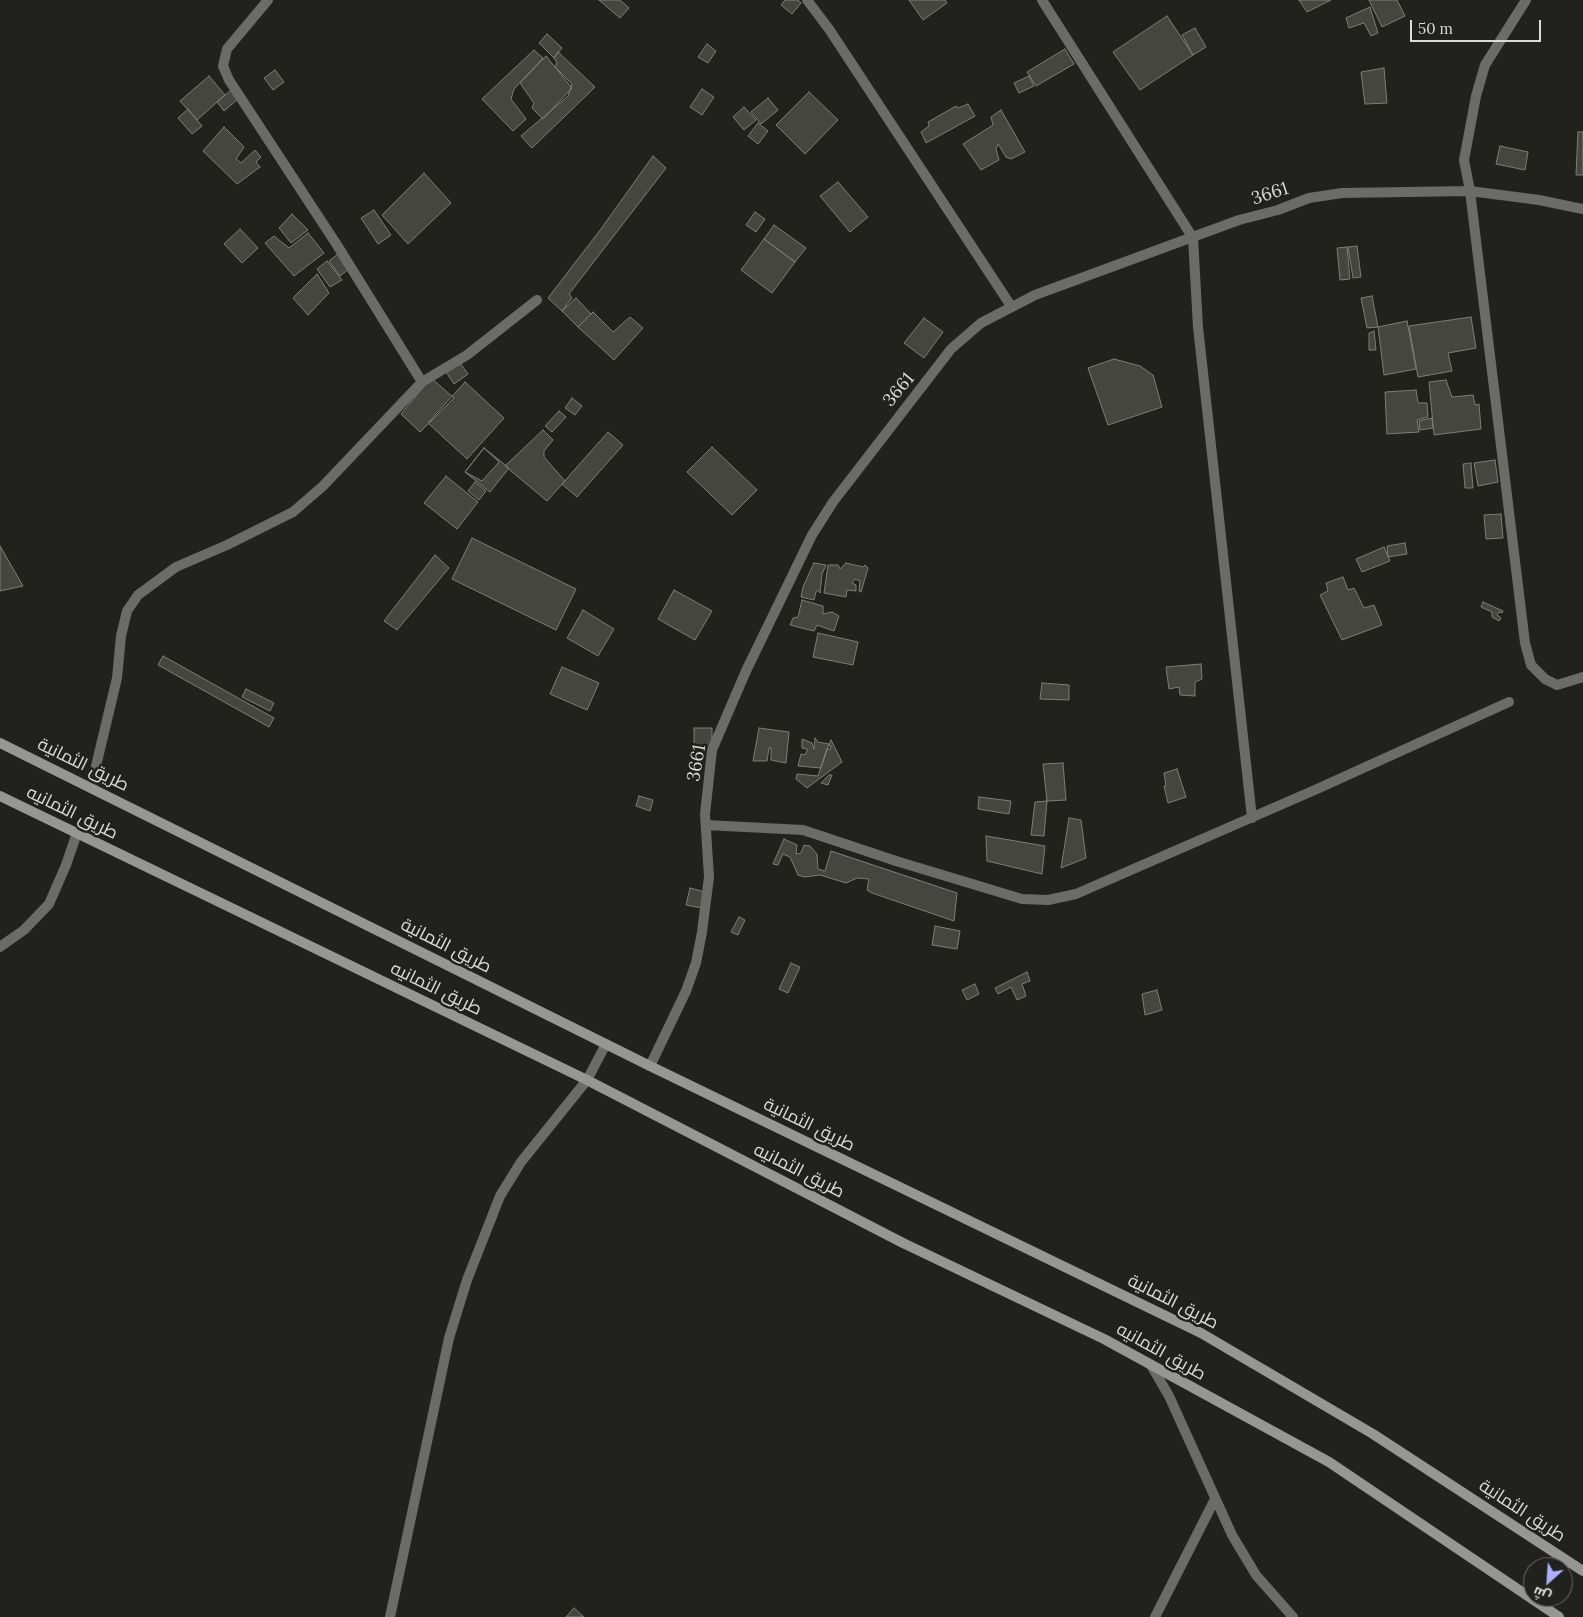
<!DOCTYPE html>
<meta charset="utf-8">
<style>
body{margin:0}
#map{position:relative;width:1583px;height:1617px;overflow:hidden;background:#21211d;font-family:Lora,Cairo,serif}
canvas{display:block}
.north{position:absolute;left:1523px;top:1557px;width:50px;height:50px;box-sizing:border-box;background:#21211d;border:1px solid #6c6b68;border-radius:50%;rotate:206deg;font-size:14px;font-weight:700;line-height:20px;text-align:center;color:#dcdbd9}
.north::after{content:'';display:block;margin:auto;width:18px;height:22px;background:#a9b0fc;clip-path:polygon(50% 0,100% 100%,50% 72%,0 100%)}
.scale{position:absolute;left:1410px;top:20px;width:131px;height:22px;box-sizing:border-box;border:2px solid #dcdbd9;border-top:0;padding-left:6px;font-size:15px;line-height:18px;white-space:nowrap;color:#dcdbd9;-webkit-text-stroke:4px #21211d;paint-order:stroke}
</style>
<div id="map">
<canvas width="1583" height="1617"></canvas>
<div class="north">ش</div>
<div class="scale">50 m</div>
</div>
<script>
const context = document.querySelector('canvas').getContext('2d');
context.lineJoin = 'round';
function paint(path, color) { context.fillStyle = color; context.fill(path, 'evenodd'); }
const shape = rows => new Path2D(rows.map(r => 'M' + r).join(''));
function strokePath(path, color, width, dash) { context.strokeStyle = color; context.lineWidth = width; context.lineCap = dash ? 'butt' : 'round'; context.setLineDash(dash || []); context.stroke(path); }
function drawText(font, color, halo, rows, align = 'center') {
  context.font = font + ' Lora,Cairo,serif'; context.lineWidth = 5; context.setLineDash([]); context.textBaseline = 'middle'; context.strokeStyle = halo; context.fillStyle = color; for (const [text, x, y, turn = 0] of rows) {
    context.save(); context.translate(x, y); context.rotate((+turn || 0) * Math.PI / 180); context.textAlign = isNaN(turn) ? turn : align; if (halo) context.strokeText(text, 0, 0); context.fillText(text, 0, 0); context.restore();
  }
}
const building = shape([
 [599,0,620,0,629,8,620,18,599,0],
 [785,0,798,0,801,3,792,14,781,5,785,0],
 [909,0,945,0,947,3,923,20,909,0],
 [1299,0,1331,0,1307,12,1299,0],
 [1369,0,1397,0,1405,16,1382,27,1369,0],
 [1370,7,1378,33,1371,36,1364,23,1349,28,1346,18,1370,7],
 [1167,16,1193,55,1140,90,1113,52,1167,16],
 [1195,28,1206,47,1193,55,1182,35,1195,28],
 [547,34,562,48,554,58,539,43,547,34],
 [707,44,716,51,708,63,698,57,707,44],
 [1065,49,1074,64,1036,86,1027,72,1065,49],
 [534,50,543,58,514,89,511,99,526,119,513,131,482,99,534,50],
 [558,52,595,87,532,148,521,136,568,96,572,84,555,67,557,63,554,58,558,52],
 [546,56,572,88,543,119,532,108,534,103,520,83,546,56],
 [1384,68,1387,103,1365,104,1361,72,1384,68],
 [275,70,284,82,273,90,264,78,275,70],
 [209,76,225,95,197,120,180,101,209,76],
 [1029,76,1034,86,1019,93,1014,83,1029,76],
 [702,89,714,97,702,115,690,107,702,89],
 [231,90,238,99,224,111,217,102,231,90],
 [809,92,838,120,805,154,776,125,809,92],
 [768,98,778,110,761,124,751,112,768,98],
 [968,104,975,116,926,143,921,132,929,126,928,122,956,106,958,108,968,104],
 [744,107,756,120,744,130,733,117,744,107],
 [188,109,202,126,192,134,178,118,188,109],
 [1001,110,1025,152,1011,159,1006,157,998,144,996,149,999,160,981,170,963,144,993,125,991,117,1001,110],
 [758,123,768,131,758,144,748,136,758,123],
 [224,127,244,147,236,159,241,163,255,150,261,157,256,162,260,167,237,184,203,151,224,127],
 [1578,132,1583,132,1583,175,1576,175,1578,132],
 [1500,146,1528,152,1525,170,1496,164,1500,146],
 [653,156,666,168,569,294,572,298,562,311,548,298,601,229,653,156],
 [424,173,451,203,408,244,382,215,424,173],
 [838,182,868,217,850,232,820,196,838,182],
 [374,210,391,235,378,244,361,218,374,210],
 [755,212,765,219,756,232,746,225,755,212],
 [292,214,308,230,291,243,279,228,292,214],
 [774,225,806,248,795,262,764,239,774,225],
 [240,229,258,248,242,263,224,244,240,229],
 [308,233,324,253,294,276,265,243,274,236,289,248,308,233],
 [764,239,795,262,772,293,741,270,764,239],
 [1357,246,1361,277,1353,278,1348,247,1357,246],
 [1347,247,1350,279,1340,280,1337,248,1347,247],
 [343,250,354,265,340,276,329,261,343,250],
 [327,261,342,280,330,287,317,269,327,261],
 [317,274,329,293,308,315,293,298,317,274],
 [1372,296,1378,327,1367,328,1361,298,1372,296],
 [576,298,591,314,578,327,562,311,576,298],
 [593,312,613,332,630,317,643,328,614,360,578,327,593,312],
 [1471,317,1476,348,1448,353,1452,371,1418,377,1409,326,1471,317],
 [924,318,943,332,924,358,904,343,924,318],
 [1407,321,1416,369,1384,375,1378,327,1407,321],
 [1374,331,1376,350,1369,350,1369,333,1374,331],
 [1114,359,1140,366,1153,375,1162,407,1108,425,1088,368,1114,359],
 [460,363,468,374,454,384,446,372,460,363],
 [431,378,454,398,420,432,401,414,431,378],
 [1446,380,1452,397,1473,395,1475,405,1479,404,1481,429,1434,435,1429,382,1446,380],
 [465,382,504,418,467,459,428,423,465,382],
 [1416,390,1418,403,1427,403,1428,417,1417,420,1419,432,1387,434,1385,392,1416,390],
 [572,398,582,406,575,415,565,408,572,398],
 [559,411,566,417,552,432,545,426,559,411],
 [1432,418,1433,428,1420,430,1419,421,1432,418],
 [543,430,553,440,544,451,544,457,565,481,547,501,505,466,543,430],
 [608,432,623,445,577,497,562,484,608,432],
 [712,447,757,490,732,515,687,472,712,447],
 [484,448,509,468,490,492,465,472,484,448],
 [484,448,499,462,482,481,465,472,484,448],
 [1495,460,1498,482,1478,486,1474,463,1495,460],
 [1471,463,1473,488,1465,488,1463,464,1471,463],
 [446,476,478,502,457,529,424,503,446,476],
 [475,482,486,491,479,500,468,491,475,482],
 [1501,514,1503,538,1486,539,1484,515,1501,514],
 [472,538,576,589,556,630,452,579,472,538],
 [1405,543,1407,554,1388,557,1387,546,1405,543],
 [0,546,23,586,0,591,0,546],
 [1384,547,1390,561,1362,572,1356,559,1384,547],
 [435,555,449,568,397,630,384,621,435,555],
 [814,563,826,565,822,574,820,593,818,590,816,592,814,600,801,597,803,587,814,563],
 [846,563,863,567,865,565,868,568,861,592,859,591,860,581,855,579,852,583,856,585,856,591,847,590,846,597,824,593,828,565,838,565,840,569,846,563],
 [1343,577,1348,590,1354,588,1364,608,1374,605,1382,625,1342,640,1320,595,1328,591,1326,583,1343,577],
 [674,590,712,611,695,640,658,619,674,590],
 [802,600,823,606,823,614,832,612,839,616,834,631,817,625,814,631,790,625,793,618,798,617,802,600],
 [1483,602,1503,611,1502,613,1499,612,1497,615,1501,618,1499,621,1492,617,1492,612,1481,607,1483,602],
 [583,610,614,629,598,656,567,638,583,610],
 [818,633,858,642,853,665,813,657,818,633],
 [163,656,274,718,269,727,158,665,163,656],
 [1201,664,1202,679,1195,682,1195,696,1180,695,1179,687,1169,689,1166,667,1201,664],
 [562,667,599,683,587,710,550,694,562,667],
 [1042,683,1069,685,1069,700,1040,699,1042,683],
 [246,689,274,703,270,711,242,697,246,689],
 [694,728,712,728,712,750,694,750,694,728],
 [759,728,789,732,786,763,771,760,771,748,769,748,767,761,753,761,759,728],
 [815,738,818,742,829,744,821,768,798,766,801,754,805,755,807,751,807,749,802,748,802,739,812,743,814,749,815,738],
 [831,740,842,762,807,788,796,779,797,774,818,776,827,748,830,750,831,746,829,745,831,740],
 [1063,763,1066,800,1047,801,1043,764,1063,763],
 [1177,769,1186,797,1168,803,1164,786,1166,786,1164,773,1177,769],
 [829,775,832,775,828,785,821,783,829,775],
 [639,796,653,800,650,811,636,806,639,796],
 [979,797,1011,801,1009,814,978,809,979,797],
 [1047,801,1044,836,1031,835,1035,802,1047,801],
 [1069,818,1081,820,1086,858,1061,868,1069,818],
 [986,836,1045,846,1042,874,987,861,986,836],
 [784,839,797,845,796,854,801,853,804,845,810,846,817,854,818,869,825,871,831,851,957,893,954,921,872,893,867,890,869,879,857,878,846,883,820,875,804,877,798,875,790,857,783,854,778,865,773,864,784,839],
 [690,888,705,892,702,908,686,905,690,888],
 [739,917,745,920,738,935,731,932,739,917],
 [935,926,960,931,957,949,932,945,935,926],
 [791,963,800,967,788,993,779,989,791,963],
 [1027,972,1030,981,1022,984,1026,996,1017,1000,1011,987,998,994,995,988,1027,972],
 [975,984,979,994,967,1000,962,990,975,984],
 [1157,990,1162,1010,1145,1015,1142,994,1157,990],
 [574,1608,584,1617,566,1617,574,1608]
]);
paint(building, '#464641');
strokePath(building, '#7e7e79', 1);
strokePath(shape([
 [268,0,227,49,223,66,229,80,337,245,422,382],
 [807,0,829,29,1011,306],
 [1042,0,1193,238,1198,327,1252,818],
 [1526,0,1485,65,1476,96,1464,160,1470,191,1525,643,1531,665,1545,679,1557,685,1583,677],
 [91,787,117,678,121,636,127,611,138,595,176,567,227,545,293,512,323,486,422,382,467,355,537,300],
 [706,825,803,830,896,861,1022,899,1048,900,1076,894,1317,789,1509,702],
 [0,947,24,930,49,904,66,865,77,833],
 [650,1066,686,991,696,963,702,932,709,877,705,814,712,750,746,671,812,535,833,502,951,349,981,323,1035,295,1239,220,1278,210,1309,198,1342,193,1470,191,1539,200,1583,209],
 [1151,1365,1169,1396,1232,1535,1256,1575,1293,1617],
 [390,1617,449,1338,467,1280,500,1196,521,1162,587,1080,606,1044],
 [1155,1617,1215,1499]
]), '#6b6b69', 10);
strokePath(shape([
 [0,743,650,1066,1201,1333,1373,1434,1583,1571],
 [0,796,587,1080,903,1243,1104,1339,1329,1462,1559,1617]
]), '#969692', 10);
drawText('18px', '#dcdbd9', '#21211d', [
 ["3661",1270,194,-18],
 ["3661",899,390,-50],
 ["3661",697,763,-80],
 ["طريق الثمانية",83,765,26],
 ["طريق الثمانيه",72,813,26],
 ["طريق الثمانية",446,946,27],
 ["طريق الثمانيه",436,989,26],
 ["طريق الثمانية",809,1125,26],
 ["طريق الثمانيه",799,1171,27],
 ["طريق الثمانية",1173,1302,27],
 ["طريق الثمانيه",1161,1352,29],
 ["طريق الثمانية",1522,1511,33]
]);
</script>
